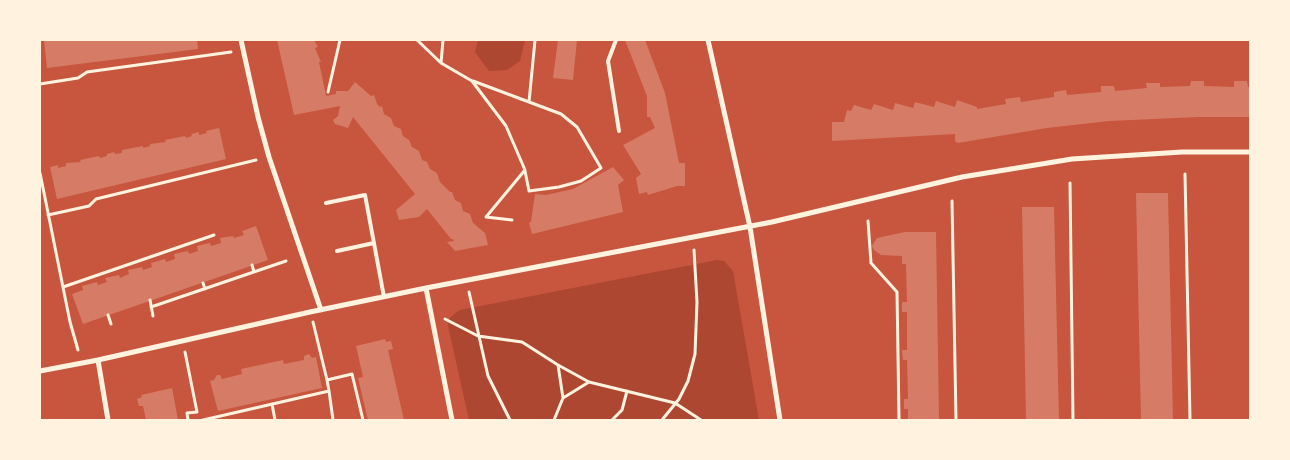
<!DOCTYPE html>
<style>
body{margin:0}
#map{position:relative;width:1290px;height:460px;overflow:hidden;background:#c8553d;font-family:Jost,sans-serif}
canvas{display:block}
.frame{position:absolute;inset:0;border:41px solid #fff3e0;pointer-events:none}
</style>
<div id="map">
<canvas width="1290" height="460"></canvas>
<div class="frame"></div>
</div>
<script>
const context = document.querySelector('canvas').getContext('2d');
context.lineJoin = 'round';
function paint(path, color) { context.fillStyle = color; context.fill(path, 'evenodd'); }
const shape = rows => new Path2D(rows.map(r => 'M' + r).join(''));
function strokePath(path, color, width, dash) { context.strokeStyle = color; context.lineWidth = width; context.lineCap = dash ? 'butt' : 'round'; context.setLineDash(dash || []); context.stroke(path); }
paint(shape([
 [478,40,525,40,520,61,507,70,489,71,475,52],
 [717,260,724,261,733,271,759,420,469,420,448,326,449,319,454,314,460,310]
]), '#ae4732');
paint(shape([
 [44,40,197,40,198,49,47,68],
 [277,40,314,40,318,47,315,48,321,62,319,62,326,96,336,94,336,91,348,91,355,82,371,96,374,95,377,104,380,107,382,106,384,114,391,118,394,126,401,129,403,136,409,140,412,147,419,151,422,160,427,162,430,169,437,173,440,182,450,192,452,192,455,200,461,203,463,211,470,214,473,223,485,233,488,245,455,251,447,242,454,241,453,239,451,239,427,209,419,217,399,220,396,210,415,194,353,117,348,128,335,124,333,120,338,116,340,106,294,115],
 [558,40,577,40,573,80,553,78],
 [625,40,645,40,665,93,679,163,685,163,685,186,677,186,648,195,647,192,639,194,636,178,641,174,623,145,655,128,650,117,647,117,647,96],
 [1191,81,1204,81,1204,86,1234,87,1234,81,1247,81,1248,87,1250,87,1250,117,1199,117,1109,121,1047,128,958,143,955,141,955,134,832,141,832,122,844,122,847,110,851,111,854,105,871,110,874,104,893,110,895,103,913,108,915,102,934,107,936,101,955,107,957,100,977,107,977,109,1006,104,1005,99,1020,97,1021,102,1054,97,1054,92,1066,90,1067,95,1101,92,1101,86,1114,86,1115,91,1147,88,1146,83,1160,83,1160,87,1190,86],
 [219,128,226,159,57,199,50,167,58,165,58,168,66,166,66,163,81,162,80,160,99,156,100,158,107,156,107,154,114,152,115,154,122,153,122,150,143,146,143,148,150,146,150,144,166,142,165,140,185,136,186,138,192,136,191,134,199,132,199,135,207,133,206,131],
 [613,167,624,180,618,185,623,212,532,234,529,223,531,222,535,194,546,195,573,189],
 [1136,193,1168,193,1173,420,1141,420],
 [1022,207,1054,207,1059,420,1026,420],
 [256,226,268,260,83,324,72,294,83,290,82,286,97,282,98,285,107,282,105,278,119,275,120,278,129,274,128,270,142,267,143,270,152,267,151,263,165,259,166,262,175,259,174,254,188,251,189,254,198,251,197,246,210,243,211,246,221,243,220,238,233,236,234,238,244,235,242,231],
 [905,232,936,232,939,420,908,420,908,409,904,409,904,399,908,399,907,360,903,360,902,350,907,350,907,312,902,312,902,302,907,302,906,264,902,264,902,256,881,255,874,250,872,246,877,238],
 [385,339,386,342,391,341,393,349,388,350,404,420,368,420,358,378,363,377,356,346],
 [309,354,312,358,316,357,322,388,218,411,210,381,214,380,217,375,220,375,222,379,242,374,241,369,283,360,284,364,304,360,304,356],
 [172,388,178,420,146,420,143,406,139,406,137,399,142,397,141,395]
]), '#d67c66');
strokePath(shape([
 [417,40,440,62],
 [443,40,441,63,472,81,506,126,525,170,486,217],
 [473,81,529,102,535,40],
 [40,84,78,78,87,72,231,52],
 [328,92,340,40],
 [525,171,529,191,559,187,581,181,601,168,577,127,561,114,529,102],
 [40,173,70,322,78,350],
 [1185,174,1190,420],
 [1070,183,1073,420],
 [952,201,956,420],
 [48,215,89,206,96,199,256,160],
 [486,217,512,220],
 [868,221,871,263,897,292,899,420],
 [252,265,254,272],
 [203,283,205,289],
 [63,287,214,235],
 [469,292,488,376,510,420],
 [150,300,153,316],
 [151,307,286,261],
 [108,315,111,324],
 [445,319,478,336,522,342,558,365,589,382,675,403,701,420],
 [313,322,327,380,352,374,363,420],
 [185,352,197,412,187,413,188,420],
 [558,365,563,398],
 [329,391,333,420],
 [272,404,275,420],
 [203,420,329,391,327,380],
 [554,420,563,398,589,382],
 [612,420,622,410,627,391],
 [662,420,679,399,688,381,695,354,697,302,694,250]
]), '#fff3e0', 3);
strokePath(shape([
 [616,40,608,61,619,131],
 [326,203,365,195,384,297],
 [337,251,374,243]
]), '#fff3e0', 4);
strokePath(shape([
 [241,40,258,117,269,157,321,310],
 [708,40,750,227,780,420],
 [426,288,452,420],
 [98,360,108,420],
 [40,371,98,360,310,312,426,288,772,222,962,177,1072,159,1182,152,1250,152]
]), '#fff3e0', 5);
</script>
